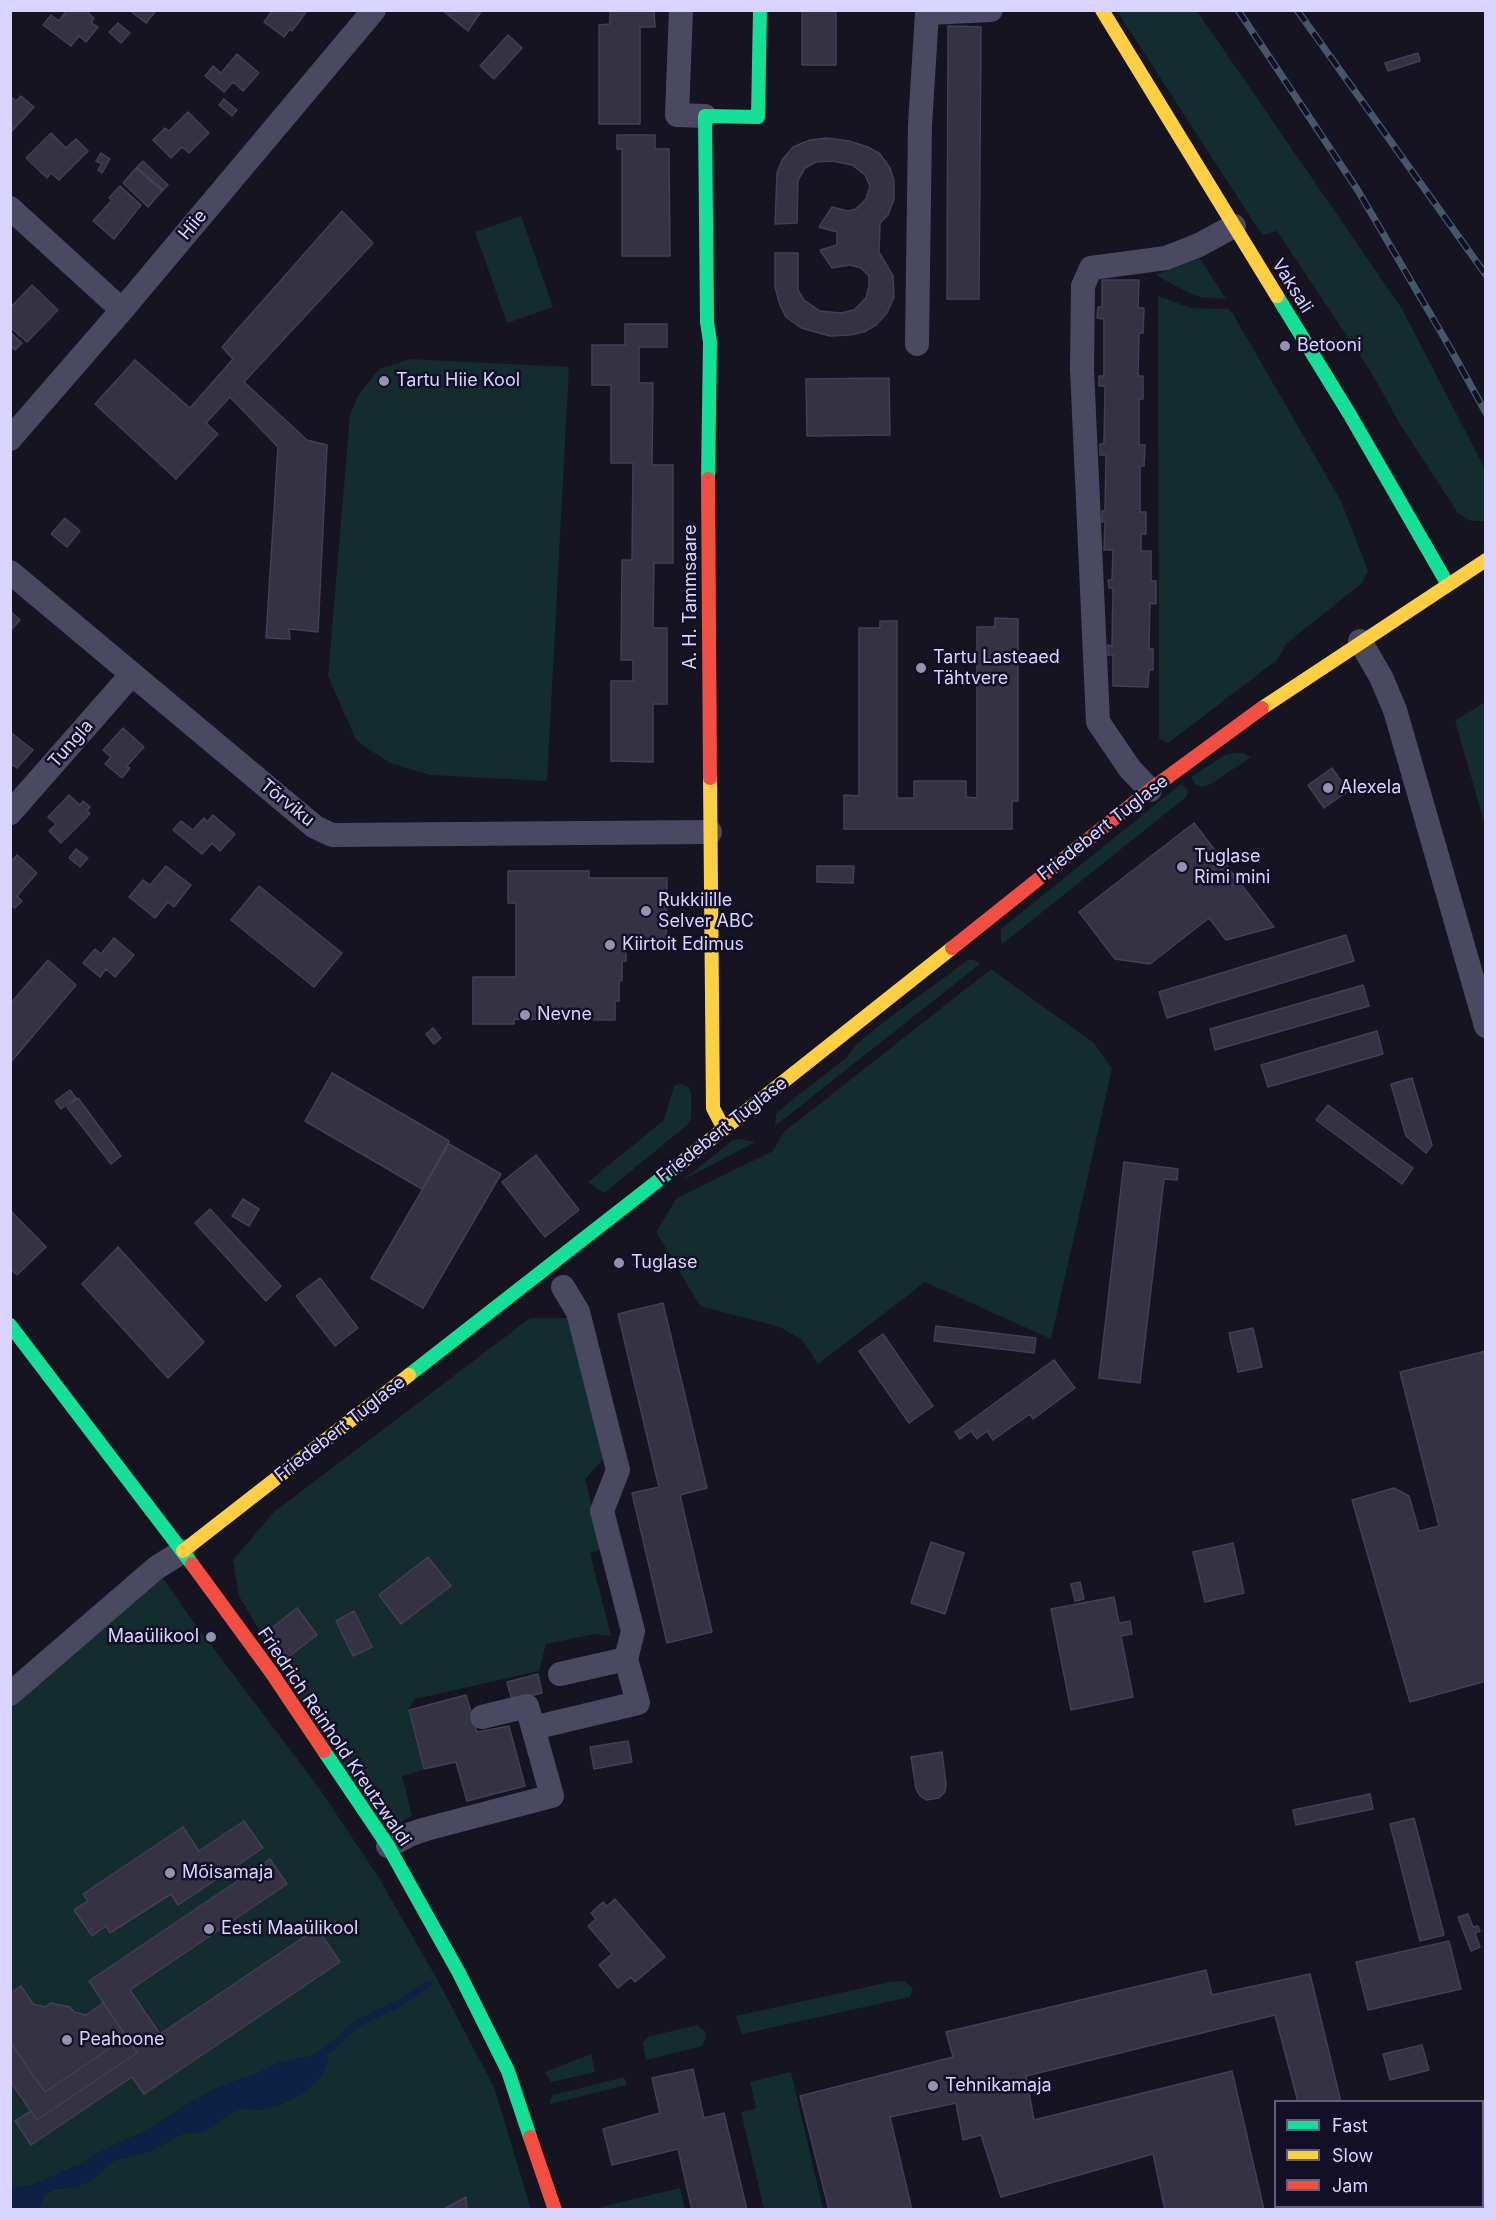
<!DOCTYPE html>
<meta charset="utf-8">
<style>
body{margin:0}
#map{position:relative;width:1496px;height:2220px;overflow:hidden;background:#161421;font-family:Inter,sans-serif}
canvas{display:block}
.frame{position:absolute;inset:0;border:12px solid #d9d4ff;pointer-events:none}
.legend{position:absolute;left:1274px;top:2100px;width:210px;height:108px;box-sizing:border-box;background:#130f26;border:2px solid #625e7d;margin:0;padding:8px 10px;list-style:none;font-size:18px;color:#d9d4ff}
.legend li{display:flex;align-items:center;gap:12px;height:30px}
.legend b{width:30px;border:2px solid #625e7d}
</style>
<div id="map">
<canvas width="1496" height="2220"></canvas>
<div class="frame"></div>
<ul class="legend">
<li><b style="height:8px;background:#16e098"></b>Fast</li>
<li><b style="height:8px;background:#ffcf43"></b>Slow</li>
<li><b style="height:8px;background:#f24e42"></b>Jam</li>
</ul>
</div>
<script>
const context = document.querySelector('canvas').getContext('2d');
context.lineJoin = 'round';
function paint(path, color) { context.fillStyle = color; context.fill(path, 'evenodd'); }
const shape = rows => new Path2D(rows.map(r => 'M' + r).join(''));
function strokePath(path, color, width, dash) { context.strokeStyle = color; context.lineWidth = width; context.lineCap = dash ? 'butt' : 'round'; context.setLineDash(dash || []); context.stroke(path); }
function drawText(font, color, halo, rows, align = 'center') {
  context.font = font + ' Inter,sans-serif'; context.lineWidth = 5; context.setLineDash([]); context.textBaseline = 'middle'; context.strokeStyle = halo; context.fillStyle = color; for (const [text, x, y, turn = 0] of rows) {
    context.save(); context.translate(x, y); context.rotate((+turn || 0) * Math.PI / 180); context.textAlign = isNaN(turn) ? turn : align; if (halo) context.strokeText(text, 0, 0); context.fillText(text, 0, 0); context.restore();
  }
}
paint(shape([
 [1117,11,1197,11,1402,309,1485,469,1485,521,1471,521,1458,513,1401,426,1371,372,1277,231,1262,235],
 [521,216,553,307,507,323,475,232],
 [1200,258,1226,299,1200,297,1183,290,1156,275],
 [1158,296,1191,308,1228,309,1233,314,1341,501,1368,571,1362,583,1287,643,1277,660,1168,743,1159,738],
 [411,359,569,367,547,781,430,775,388,762,356,740,328,676,350,415,359,394,379,369],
 [1485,702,1485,825,1455,721],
 [1235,753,1243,753,1251,757,1209,785,1201,787,1195,784,1191,777,1225,755],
 [1181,784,1188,790,1186,797,1001,945,1001,929],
 [968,960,974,960,980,964,775,1126,776,1114,787,1104,845,1059,857,1044,885,1021],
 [991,969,1094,1043,1112,1069,1051,1339,925,1282,818,1364,802,1340,780,1327,700,1306,656,1232,677,1198,773,1151,784,1132],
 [681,1084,689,1087,691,1093,691,1119,687,1125,604,1193,588,1182,664,1120,674,1086],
 [741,1139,755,1142,683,1180,733,1140],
 [530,1318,569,1318,603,1459,585,1479,603,1549,590,1553,611,1636,595,1634,546,1644,539,1671,415,1699,408,1709,423,1770,402,1776,412,1816,381,1833,331,1752,239,1596,233,1560,274,1512],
 [156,1568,187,1613,319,1788,379,1878,437,1979,494,2087,531,2209,39,2209,42,2199,48,2192,56,2189,76,2187,93,2179,112,2161,151,2151,182,2134,204,2131,232,2112,243,2108,258,2110,277,2106,303,2093,322,2076,320,2054,278,2063,254,2075,230,2083,203,2095,144,2132,107,2148,79,2165,30,2186,11,2188,10,1694],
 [905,1981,913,1989,910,1997,742,2034,736,2016,890,1982],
 [697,2025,705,2031,706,2038,702,2046,646,2060,643,2043,647,2037],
 [591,2054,595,2072,551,2082,545,2072],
 [791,2072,823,2209,764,2209,741,2112,756,2108,750,2082],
 [624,2077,627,2085,550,2104,550,2101,553,2095],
 [680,2188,685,2209,601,2209,601,2207]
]), '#132c2d');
paint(shape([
 [320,2054,328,2057,328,2062,322,2076,303,2093,277,2106,258,2110,243,2108,232,2112,204,2131,182,2134,151,2151,112,2161,93,2179,76,2187,56,2189,48,2192,42,2199,39,2209,11,2209,11,2188,30,2186,79,2165,107,2148,144,2132,203,2095,230,2083,254,2075,278,2063]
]), '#0d2144');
strokePath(shape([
 [320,2054,332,2047,356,2024,400,2003,429,1984]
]), '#0d2144', 7);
const building = shape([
 [67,10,85,10,94,18,91,23,98,27,86,42,79,36,71,46,43,25,51,15,59,21,67,10],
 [129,10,153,10,155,12,146,23,129,10],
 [273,10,307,10,307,11,292,31,290,29,284,37,264,22,273,10],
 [442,10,482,10,468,31,442,10],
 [610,10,654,10,655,27,640,27,640,124,599,124,599,25,610,24,610,10],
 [802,10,836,10,836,65,802,65,802,10],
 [118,23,130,33,121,43,109,32,118,23],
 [948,26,981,27,979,299,947,299,948,26],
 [508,35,522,48,494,79,480,66,508,35],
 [1418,53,1420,61,1388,71,1385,63,1418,53],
 [237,54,259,73,243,91,233,82,224,92,205,76,213,66,221,73,237,54],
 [10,96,16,101,21,96,34,107,12,131,10,96],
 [224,99,237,110,232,116,219,105,224,99],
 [188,112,209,133,189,153,182,147,171,158,153,140,165,128,169,131,188,112],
 [51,133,66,148,76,139,88,151,59,180,51,173,47,178,26,158,51,133],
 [617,135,655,135,655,149,669,149,670,256,622,256,622,149,617,149,617,135],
 [827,138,849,141,868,147,880,154,890,168,894,181,894,199,888,215,880,223,879,252,893,276,894,297,887,313,876,325,864,332,850,335,830,336,801,328,786,317,780,305,775,287,775,253,798,253,798,290,804,300,820,311,841,313,854,310,866,298,869,286,869,276,861,268,850,265,832,268,820,250,837,245,837,232,819,227,832,207,848,211,856,209,866,199,870,186,865,175,852,165,832,161,816,162,805,168,798,180,797,223,775,224,777,173,782,160,793,147,810,140,827,138],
 [101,153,110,159,102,173,98,170,102,164,96,161,101,153],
 [143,161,168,185,163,190,137,167,143,161],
 [136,168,162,191,148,207,123,183,136,168],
 [120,186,141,205,114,239,93,221,112,200,109,198,120,186],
 [342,211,373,243,244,382,307,440,327,445,318,632,289,629,290,639,266,638,278,447,230,397,206,423,218,434,176,479,95,404,135,360,190,408,233,359,222,347,342,211],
 [1102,280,1139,280,1138,308,1144,308,1143,333,1139,333,1138,376,1143,376,1143,399,1139,399,1139,445,1145,445,1144,466,1140,466,1140,512,1146,512,1146,534,1141,534,1141,551,1151,551,1151,581,1156,581,1156,604,1150,603,1149,649,1153,649,1153,670,1149,670,1148,687,1113,686,1113,655,1108,655,1108,645,1112,646,1113,588,1109,588,1108,580,1112,580,1113,550,1104,550,1105,522,1102,522,1102,511,1105,511,1106,455,1100,455,1100,444,1104,444,1105,386,1099,386,1099,376,1104,376,1104,319,1097,318,1098,307,1102,307,1102,280],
 [32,285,58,310,27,342,10,327,10,304,13,305,32,285],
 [625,324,667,324,667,347,639,347,639,383,653,383,652,465,673,465,673,563,654,563,653,628,667,628,667,704,653,704,653,762,611,761,611,681,633,681,633,660,621,660,622,560,632,560,633,463,611,463,611,385,592,385,592,345,625,345,625,324],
 [10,332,22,343,15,350,10,346,10,332],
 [889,378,890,435,807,436,806,379,889,378],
 [65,518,80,531,67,547,51,534,65,518],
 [10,611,20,620,12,629,10,628,10,611],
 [995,618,1018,619,1018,801,1012,801,1012,829,844,829,844,795,859,796,859,628,880,628,880,621,897,621,897,798,914,798,914,781,966,781,966,797,977,798,977,627,995,627,995,618],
 [123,728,144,747,127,766,130,768,122,778,105,764,111,757,103,750,123,728],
 [10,732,33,750,17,768,13,765,10,768,10,732],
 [1332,768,1348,791,1324,808,1308,785,1332,768],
 [69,795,80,805,83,801,90,807,87,810,90,814,61,843,49,831,56,824,48,817,69,795],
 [213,815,235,834,220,851,212,843,202,854,173,830,181,821,193,830,204,818,207,822,213,815],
 [1194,823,1274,927,1226,940,1209,918,1150,964,1115,959,1079,912,1194,823],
 [76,849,88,858,80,867,69,858,76,849],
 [17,855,37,873,17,896,22,901,15,908,10,904,10,863,17,855],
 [166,866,191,885,174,907,168,902,155,918,129,897,143,880,150,885,166,866],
 [817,866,854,866,853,883,817,882,817,866],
 [508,871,589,871,589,878,667,878,666,939,626,939,626,961,622,961,622,981,619,980,619,1001,615,1001,615,1020,514,1019,514,1024,473,1024,473,977,516,977,516,903,508,903,508,871],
 [259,886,342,953,314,987,231,920,259,886],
 [1346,935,1354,961,1167,1018,1159,992,1346,935],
 [114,938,134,955,115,977,106,969,100,977,83,963,95,949,101,954,114,938],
 [48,960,76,985,10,1063,10,1004,48,960],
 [1363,985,1369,1006,1215,1050,1210,1029,1363,985],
 [433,1028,441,1038,434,1044,426,1034,433,1028],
 [1377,1031,1383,1054,1268,1087,1261,1065,1377,1031],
 [332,1073,449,1141,422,1189,305,1121,332,1073],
 [1412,1078,1432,1145,1426,1153,1406,1136,1391,1084,1412,1078],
 [70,1090,76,1098,61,1109,55,1101,70,1090],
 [78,1098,121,1156,111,1164,67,1107,78,1098],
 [1328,1105,1413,1168,1402,1184,1316,1120,1328,1105],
 [449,1144,501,1174,423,1308,371,1278,449,1144],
 [536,1155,579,1210,545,1237,502,1182,536,1155],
 [1124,1162,1178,1169,1177,1180,1164,1179,1140,1383,1099,1378,1124,1162],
 [243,1199,259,1209,249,1226,232,1216,243,1199],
 [210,1209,281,1286,266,1301,195,1223,210,1209],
 [10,1210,46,1247,17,1275,10,1269,10,1210],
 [118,1247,204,1342,168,1378,82,1284,118,1247],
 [320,1278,358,1328,335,1346,296,1296,320,1278],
 [663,1303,707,1488,680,1495,712,1632,667,1643,632,1493,659,1487,618,1314,663,1303],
 [936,1326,1036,1338,1034,1353,934,1341,936,1326],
 [1253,1328,1262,1367,1238,1372,1229,1333,1253,1328],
 [883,1334,933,1406,909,1423,859,1351,883,1334],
 [1486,1351,1486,1681,1410,1702,1352,1500,1394,1488,1409,1496,1419,1531,1439,1526,1400,1372,1486,1351],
 [1054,1360,1075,1388,1033,1419,1030,1414,993,1440,987,1431,977,1439,971,1431,960,1439,955,1432,1054,1360],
 [931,1542,964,1553,945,1614,911,1603,931,1542],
 [1233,1543,1244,1593,1205,1602,1193,1552,1233,1543],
 [428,1557,451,1586,401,1624,379,1595,428,1557],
 [1080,1582,1084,1599,1075,1601,1071,1584,1080,1582],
 [1114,1597,1119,1623,1130,1621,1132,1634,1121,1636,1133,1697,1071,1710,1051,1609,1114,1597],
 [297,1608,317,1635,287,1658,267,1632,297,1608],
 [354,1611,372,1647,353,1656,336,1621,354,1611],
 [538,1674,542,1693,512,1700,507,1682,538,1674],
 [466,1695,477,1732,509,1726,525,1786,467,1801,456,1762,424,1769,409,1710,466,1695],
 [628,1741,632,1762,594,1769,590,1747,628,1741],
 [942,1752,946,1784,945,1792,939,1798,926,1800,920,1796,916,1789,911,1757,942,1752],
 [1370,1794,1373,1809,1296,1825,1293,1810,1370,1794],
 [1414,1818,1444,1935,1420,1941,1390,1824,1414,1818],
 [244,1821,263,1848,178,1905,171,1894,110,1933,106,1926,92,1936,74,1910,88,1901,83,1894,183,1827,199,1851,244,1821],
 [270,1859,287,1884,130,1990,160,2034,317,1928,340,1962,144,2094,132,2077,31,2145,15,2121,31,2111,37,2120,137,2053,89,1981,270,1859],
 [615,1899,665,1957,635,1982,631,1977,618,1988,599,1965,612,1954,588,1926,596,1919,591,1913,603,1902,607,1906,615,1899],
 [1468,1914,1473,1927,1478,1926,1480,1931,1475,1933,1480,1947,1471,1951,1458,1917,1468,1914],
 [1449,1941,1461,1989,1368,2010,1356,1962,1449,1941],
 [1206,1970,1212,1995,1310,1974,1341,2102,1298,2102,1275,2015,1026,2076,1034,2120,1232,2071,1264,2210,1165,2210,1153,2154,1001,2197,981,2135,963,2140,956,2103,890,2117,912,2210,829,2210,800,2096,953,2057,946,2032,1206,1970],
 [21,1986,33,2004,45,2007,51,2003,70,2007,74,2012,86,2015,103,2003,127,2037,45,2092,10,2042,10,1994,21,1986],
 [127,2037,137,2053,37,2120,10,2081,10,2042,45,2092,127,2037],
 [1422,2045,1429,2070,1390,2080,1383,2054,1422,2045],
 [693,2069,704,2118,724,2113,747,2210,692,2210,678,2149,612,2165,603,2129,660,2113,652,2078,693,2069],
 [1486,2170,1486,2210,1412,2210,1412,2206,1482,2206,1482,2171,1486,2170],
 [466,2197,467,2210,442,2210,466,2197],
 [1324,2206,1367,2206,1368,2210,1325,2210,1324,2206]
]);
paint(building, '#343243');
strokePath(building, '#433f54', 1.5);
strokePath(shape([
 [681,10,677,115,705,116],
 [10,208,122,310],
 [917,344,920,125,927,13,991,10],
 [10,439,122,310,374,10],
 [10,572,315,827,332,835,710,832],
 [1360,641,1381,677,1395,710,1486,1026],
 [1150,790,1130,769,1098,722,1082,369,1083,286,1091,268,1166,258,1199,245,1234,226],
 [10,813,132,674],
 [560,1674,626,1659],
 [10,1694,156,1568,183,1551],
 [482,1717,527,1706,533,1728],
 [388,1846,411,1834,426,1829,552,1796,533,1728,638,1703,626,1659,633,1631,602,1511,618,1470,578,1312,563,1287]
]), '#4a4962', 24);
strokePath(shape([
 [1277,296,1350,415,1447,583],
 [708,479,710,342,707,322,705,116,758,117,760,10],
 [10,1325,192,1564],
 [409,1375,682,1162],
 [324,1751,388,1846,459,1973,508,2071,530,2137]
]), '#16e098', 14);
strokePath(shape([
 [1102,10,1277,296],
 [1262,708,1486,560],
 [710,778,713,1108,724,1129],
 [682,1162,952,948],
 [183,1551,409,1375]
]), '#ffcf43', 14);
strokePath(shape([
 [708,479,710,778],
 [952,948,1150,790,1262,708],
 [192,1564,271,1672,324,1751],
 [530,2137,555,2210]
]), '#f24e42', 14);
const rail = shape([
 [1238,10,1357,189,1449,346,1486,413],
 [1297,10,1486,275]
]);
strokePath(rail, '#43596b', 7);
strokePath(rail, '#130f26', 4.5, [14]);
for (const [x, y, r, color] of [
 [1285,346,6,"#9591b1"],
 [384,381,6,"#9591b1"],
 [921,668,6,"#9591b1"],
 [1328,788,6,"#9591b1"],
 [1182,867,6,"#9591b1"],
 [646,911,6,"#9591b1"],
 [610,945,6,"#9591b1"],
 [525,1015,6,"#9591b1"],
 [619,1263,6,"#9591b1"],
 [211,1637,6,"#9591b1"],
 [170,1873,6,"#9591b1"],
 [209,1929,6,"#9591b1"],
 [67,2040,6,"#9591b1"],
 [933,2086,6,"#9591b1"]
]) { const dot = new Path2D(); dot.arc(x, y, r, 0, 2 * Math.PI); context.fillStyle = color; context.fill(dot); strokePath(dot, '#130f26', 2); }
drawText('18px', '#d9d4ff', '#130f26', [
 ["Hiie",193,225,-50],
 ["Vaksali",1292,286,58],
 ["A. H. Tammsaare",691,597,-90],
 ["Tungla",71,744,-49],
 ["Tõrviku",287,803,39],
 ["Friedebert Tuglase",1103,828,-38],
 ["Friedebert Tuglase",722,1130,-38],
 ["Friedebert Tuglase",340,1429,-38],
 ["Friedrich Reinhold Kreutzwaldi",334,1737,56]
]);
drawText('18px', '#d9d4ff', '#130f26', [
 ["Betooni",1297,346],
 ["Tartu Hiie Kool",396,381],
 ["Tartu Lasteaed",933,658],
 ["Tähtvere",933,679],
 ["Alexela",1340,788],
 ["Tuglase",1194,857],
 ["Rimi mini",1194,878],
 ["Rukkilille",658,901],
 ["Selver ABC",658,922],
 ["Kiirtoit Edimus",622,945],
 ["Nevne",537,1015],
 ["Tuglase",631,1263],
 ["Maaülikool",199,1637,"right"],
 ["Mõisamaja",182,1873],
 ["Eesti Maaülikool",221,1929],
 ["Peahoone",79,2040],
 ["Tehnikamaja",945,2086]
], 'left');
</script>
